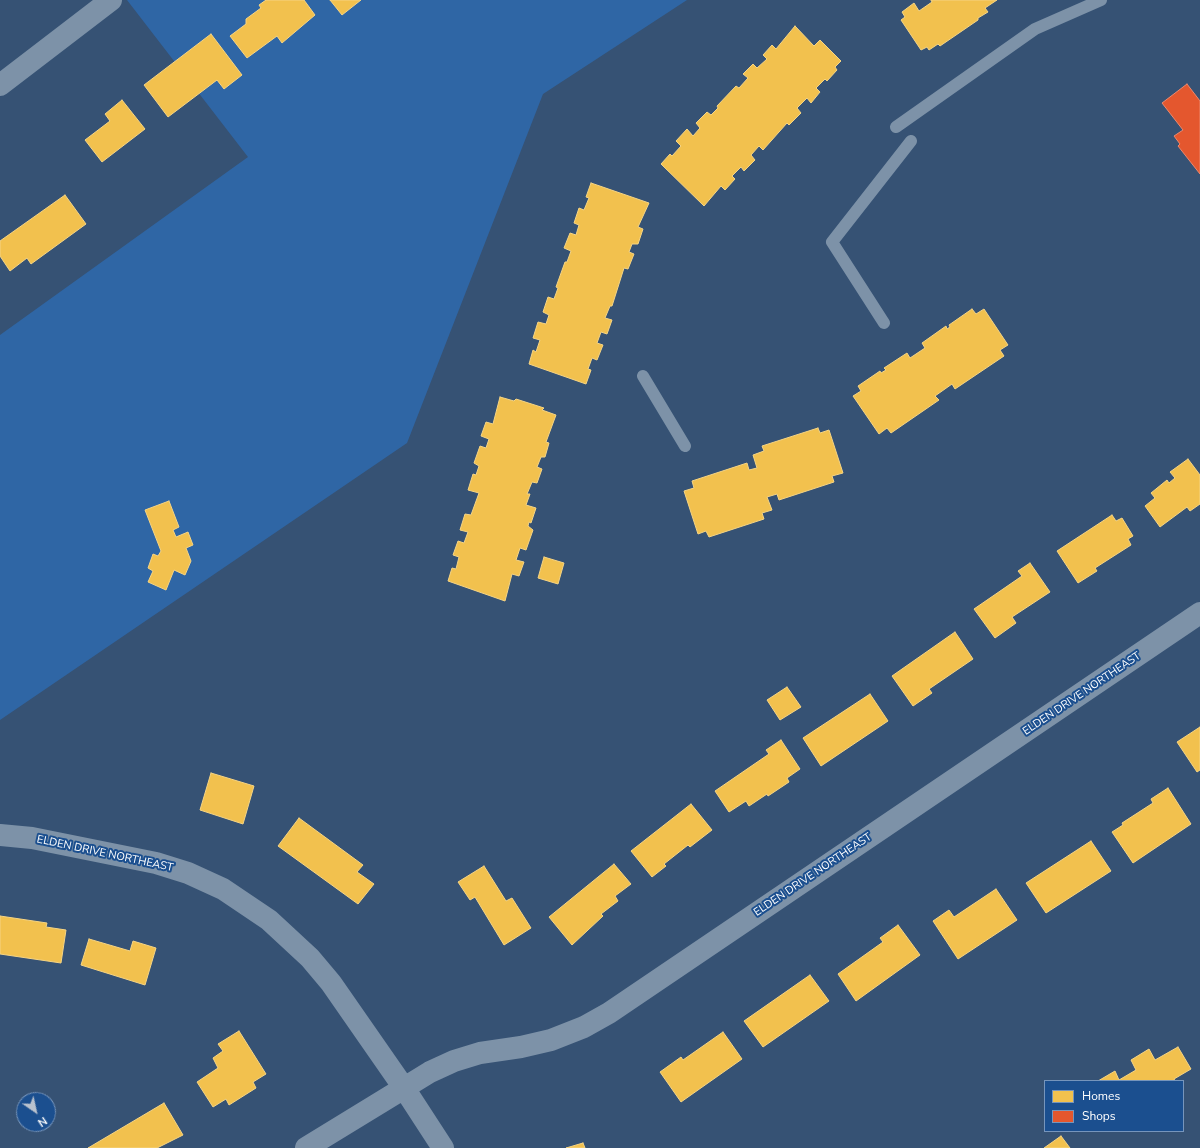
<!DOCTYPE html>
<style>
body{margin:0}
#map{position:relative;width:1200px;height:1148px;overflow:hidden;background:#365274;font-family:"Nunito Sans",sans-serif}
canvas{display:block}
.legend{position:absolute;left:1044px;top:1080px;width:140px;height:52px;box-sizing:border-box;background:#1b4f8f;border:1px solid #7695bc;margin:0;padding:5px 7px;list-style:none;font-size:12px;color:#fff}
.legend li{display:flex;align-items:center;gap:8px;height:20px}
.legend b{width:20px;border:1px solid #7695bc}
.north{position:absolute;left:16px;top:1092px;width:40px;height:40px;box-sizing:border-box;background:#1b4f8f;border:1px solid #7695bc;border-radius:50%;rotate:146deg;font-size:11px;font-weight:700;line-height:16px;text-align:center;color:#fff}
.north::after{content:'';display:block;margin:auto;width:14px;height:18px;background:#b9c2ce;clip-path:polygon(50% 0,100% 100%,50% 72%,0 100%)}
</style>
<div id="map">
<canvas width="1200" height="1148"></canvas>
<ul class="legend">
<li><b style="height:11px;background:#f2c14e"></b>Homes</li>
<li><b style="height:11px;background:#e4572e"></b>Shops</li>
</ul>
<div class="north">N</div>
</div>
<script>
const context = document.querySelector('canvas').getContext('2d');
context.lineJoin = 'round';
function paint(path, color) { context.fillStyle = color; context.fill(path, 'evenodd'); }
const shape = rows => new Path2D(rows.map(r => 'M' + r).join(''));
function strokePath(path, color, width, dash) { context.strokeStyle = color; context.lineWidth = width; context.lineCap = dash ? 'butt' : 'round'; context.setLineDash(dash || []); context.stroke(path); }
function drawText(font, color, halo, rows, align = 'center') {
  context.font = font + ' "Nunito Sans",sans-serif'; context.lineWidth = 4; context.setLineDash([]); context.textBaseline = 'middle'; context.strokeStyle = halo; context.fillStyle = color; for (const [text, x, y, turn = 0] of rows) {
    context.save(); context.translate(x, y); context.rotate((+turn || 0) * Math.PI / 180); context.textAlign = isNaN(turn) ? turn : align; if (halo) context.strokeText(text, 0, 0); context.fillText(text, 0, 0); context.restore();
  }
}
paint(shape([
 [127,0,687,0,543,94,407,443,0,720,0,335,248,157]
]), '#2f66a5');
const homes = shape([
 [266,0,304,0,315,15,282,43,277,36,247,58,230,36,246,24,246,19,261,8,259,5,266,0],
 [330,0,361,0,342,15,330,0],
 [931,0,997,0,985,8,988,12,978,18,978,20,940,46,938,44,929,50,927,47,921,50,901,20,905,17,902,12,914,3,919,11,932,2,931,0],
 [795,26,814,46,820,40,841,61,835,67,837,70,827,81,825,79,816,88,820,92,811,103,807,98,797,108,801,113,789,125,787,123,763,150,759,146,751,155,755,160,744,171,741,167,732,176,735,179,725,190,721,186,704,206,661,164,670,154,672,156,681,146,676,141,687,129,693,136,700,128,696,123,707,112,711,115,718,108,717,106,736,86,739,88,748,78,743,74,753,64,757,68,767,59,763,55,772,45,776,49,795,26],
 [211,34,242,75,224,89,217,80,168,117,144,85,211,34],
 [122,100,145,129,102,162,85,140,110,121,105,114,122,100],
 [591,183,649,203,638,227,643,229,638,244,632,244,629,252,634,254,628,269,624,268,612,306,610,306,605,318,612,320,607,334,601,332,597,343,603,345,597,360,592,358,588,369,591,370,586,384,529,364,533,350,536,352,540,340,533,338,538,322,546,324,549,315,543,312,548,297,554,299,558,288,556,287,565,262,567,262,571,251,564,248,570,233,576,235,579,225,574,223,579,208,584,210,589,198,586,197,591,183],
 [65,195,86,224,31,264,27,258,10,271,0,256,0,241,65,195],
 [972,309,976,314,984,309,1008,345,1000,350,1004,356,955,389,952,384,935,396,939,400,891,433,887,428,879,434,853,396,861,391,858,386,880,371,881,373,886,370,884,368,907,353,910,358,925,348,922,343,946,326,947,329,950,327,949,325,972,309],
 [500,397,514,401,516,399,544,408,542,410,556,415,546,442,549,443,545,457,541,457,537,467,542,469,537,483,532,482,527,494,530,494,526,505,536,508,531,523,529,522,528,526,533,530,526,550,520,548,516,560,524,562,519,576,512,574,505,601,448,581,452,568,456,569,459,557,453,555,458,541,464,543,468,532,460,530,465,514,471,515,479,493,468,490,473,474,476,475,479,466,474,463,480,446,486,448,489,439,481,436,486,422,493,424,500,397],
 [818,428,820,433,829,430,843,473,832,476,834,482,779,500,777,494,767,497,772,510,762,513,764,519,709,537,706,531,698,534,684,491,694,488,692,481,747,463,749,470,757,468,753,455,764,451,762,446,818,428],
 [1188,459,1200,475,1200,504,1190,511,1187,507,1160,527,1145,506,1155,498,1151,493,1167,480,1169,483,1175,478,1170,472,1188,459],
 [169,501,179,527,173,530,176,537,188,532,193,545,186,548,191,561,185,575,174,570,166,590,148,582,153,571,148,568,153,554,158,556,161,551,145,510,169,501],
 [1112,515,1116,521,1122,518,1133,536,1128,539,1131,545,1095,568,1097,571,1078,583,1057,551,1112,515],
 [544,557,564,563,558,584,538,578,544,557],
 [1030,563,1050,592,1012,617,1016,623,995,638,974,609,1022,576,1018,571,1030,563],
 [955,632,973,659,929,689,932,693,913,706,892,676,955,632],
 [787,687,801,707,780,720,767,700,787,687],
 [870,694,888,721,821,766,803,738,870,694],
 [1200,727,1200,770,1197,772,1177,742,1200,727],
 [781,740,800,769,787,778,789,782,768,796,767,794,749,806,746,801,729,812,715,791,769,754,766,750,781,740],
 [211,773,254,786,243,824,200,810,211,773],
 [1168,788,1191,824,1133,863,1112,832,1123,825,1122,823,1153,803,1151,799,1168,788],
 [691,804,712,830,690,847,688,845,664,864,666,866,652,877,631,851,691,804],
 [299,818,363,865,357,872,374,884,358,904,278,846,299,818],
 [1091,841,1111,871,1046,913,1026,883,1091,841],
 [614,864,631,884,615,896,618,901,601,914,603,916,572,945,549,917,614,864],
 [484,866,506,901,512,898,531,928,504,945,475,897,470,900,458,882,484,866],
 [996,889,1017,920,958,959,933,921,949,910,954,917,996,889],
 [0,916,47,923,46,927,66,930,61,963,0,954,0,916],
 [898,925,920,955,856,1001,838,974,883,942,880,938,898,925],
 [89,939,130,951,133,941,156,948,145,985,81,965,89,939],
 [810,975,829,1001,763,1047,744,1021,810,975],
 [239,1031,266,1074,253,1082,256,1088,229,1105,226,1099,213,1107,197,1082,218,1068,213,1058,223,1051,218,1044,239,1031],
 [723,1032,742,1059,681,1102,660,1072,681,1057,683,1060,723,1032],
 [1178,1047,1191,1069,1174,1079,1175,1081,1098,1081,1115,1071,1119,1080,1136,1070,1131,1060,1149,1049,1155,1060,1178,1047],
 [164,1103,183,1135,157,1148,88,1148,164,1103],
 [1061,1136,1070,1148,1044,1148,1061,1136],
 [583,1143,585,1148,566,1148,583,1143]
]);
paint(homes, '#f2c14e');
strokePath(homes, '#f6d483', 1);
const shops = shape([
 [1187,84,1200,101,1200,174,1178,146,1180,144,1174,136,1183,130,1162,103,1187,84]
]);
paint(shops, '#e4572e');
strokePath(shops, '#ec896d', 1);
strokePath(shape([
 [896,127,1035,29,1101,0],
 [884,323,832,242,911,141],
 [643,376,685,446]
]), '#7d92a8', 12);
strokePath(shape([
 [0,85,111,0],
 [0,835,32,838,156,863,188,873,223,889,269,920,310,958,331,983,404,1088,306,1148],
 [443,1148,404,1088,430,1072,454,1061,480,1053,521,1047,551,1040,584,1027,609,1013,1200,613]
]), '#7d92a8', 22);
drawText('11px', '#fff', '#1b4f8f', [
 ["ELDEN DRIVE NORTHEAST",1082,694,-34],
 ["ELDEN DRIVE NORTHEAST",105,854,12],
 ["ELDEN DRIVE NORTHEAST",813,875,-34]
]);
</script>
